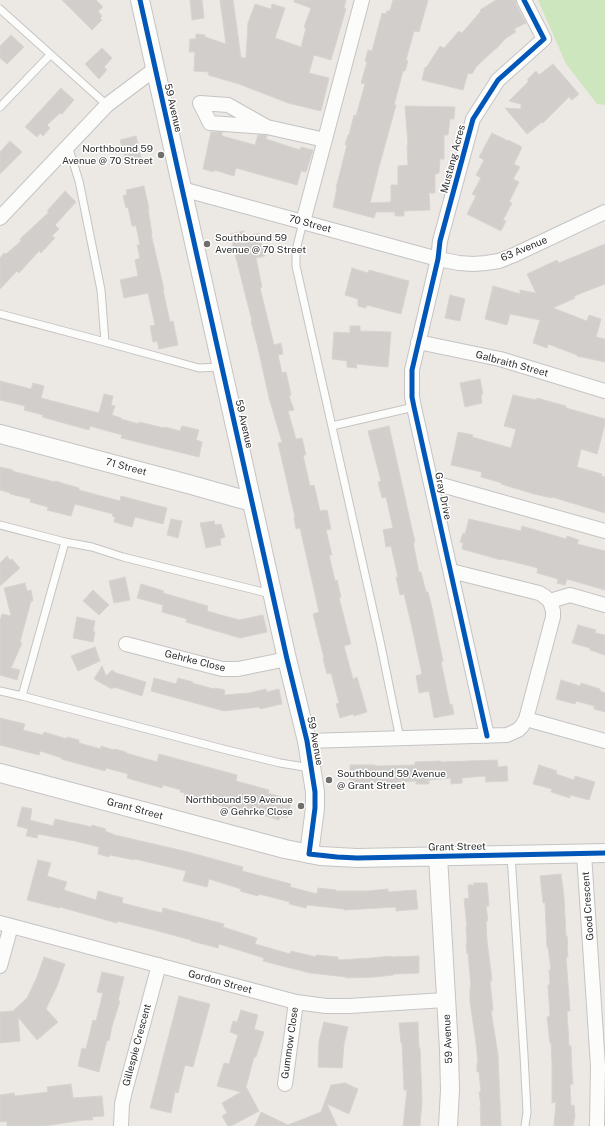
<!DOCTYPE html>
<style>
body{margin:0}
canvas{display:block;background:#ece8e4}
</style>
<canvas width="605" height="1126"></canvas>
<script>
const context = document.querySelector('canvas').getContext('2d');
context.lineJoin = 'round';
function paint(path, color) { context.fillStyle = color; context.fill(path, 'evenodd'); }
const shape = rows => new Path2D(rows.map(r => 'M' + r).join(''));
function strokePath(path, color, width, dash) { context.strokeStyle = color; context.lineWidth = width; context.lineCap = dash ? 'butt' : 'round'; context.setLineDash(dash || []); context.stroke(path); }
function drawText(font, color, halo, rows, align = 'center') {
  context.font = font + ' "Public Sans",sans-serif'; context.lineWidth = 3; context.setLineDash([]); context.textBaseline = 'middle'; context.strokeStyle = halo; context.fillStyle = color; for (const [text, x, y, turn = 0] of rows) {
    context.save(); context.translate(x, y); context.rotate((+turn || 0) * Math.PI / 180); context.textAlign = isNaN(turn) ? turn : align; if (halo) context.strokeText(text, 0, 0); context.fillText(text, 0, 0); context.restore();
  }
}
paint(shape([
 [538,0,605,0,605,105,597,104,566,64]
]), '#cee6be');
const building = shape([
 [62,0,96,0,103,7,98,11,102,16,100,18,102,20,92,30,62,0],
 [190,0,202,0,204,18,192,20,190,0],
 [220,0,233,0,241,58,246,58,248,23,255,4,271,9,272,4,285,8,275,38,301,47,306,28,304,27,311,8,294,2,294,0,346,0,344,8,346,9,331,60,314,55,309,73,329,78,321,111,288,103,239,84,208,75,209,72,194,71,195,52,189,52,190,39,196,39,196,34,205,35,205,37,226,44,220,0],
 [393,0,428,0,419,32,414,31,406,60,408,61,405,71,403,71,394,105,396,105,379,167,370,203,391,202,391,185,398,185,398,166,408,165,407,145,408,145,405,106,455,107,454,119,450,119,448,135,444,135,444,159,440,159,439,173,435,174,435,193,429,193,430,210,404,211,404,216,395,216,395,212,376,212,374,218,333,207,337,188,336,188,347,145,345,145,348,135,349,135,354,115,356,116,365,84,361,83,367,62,365,61,368,50,372,51,382,13,386,14,387,11,390,11,393,0],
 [496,0,516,0,516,4,526,23,514,29,516,32,506,38,496,49,495,49,476,67,472,74,468,73,463,90,422,80,425,67,426,68,440,46,444,48,459,31,462,33,481,11,480,10,496,0],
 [11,35,24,47,7,64,0,58,0,46,11,35],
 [102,48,112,58,104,67,107,70,99,79,85,64,102,48],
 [553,64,579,94,572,100,569,97,543,123,542,122,527,134,505,108,521,109,521,104,509,101,529,81,527,80,536,71,539,75,553,64],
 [61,88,74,100,62,114,60,113,47,125,50,128,43,136,40,133,37,137,25,127,61,88],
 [211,132,222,132,222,136,255,145,258,135,266,135,267,136,266,139,300,150,301,147,313,150,306,172,301,171,297,185,236,168,234,176,214,170,214,172,203,169,211,132],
 [492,133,508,141,508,140,522,147,514,164,520,167,513,179,519,182,509,202,512,203,503,220,506,221,501,231,467,214,476,196,472,194,481,178,476,175,484,160,479,157,492,133],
 [136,136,142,161,127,165,120,140,136,136],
 [10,141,22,152,0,174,0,152,10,141],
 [144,186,149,209,148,209,152,234,151,234,160,272,164,290,163,290,170,322,173,321,178,345,159,349,157,341,153,342,150,326,155,325,148,293,124,298,120,280,138,276,135,260,140,258,137,245,140,245,136,226,132,226,128,207,126,208,123,196,127,194,126,190,144,186],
 [65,191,76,202,55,225,59,229,52,236,55,238,41,253,39,251,19,273,17,271,0,289,0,258,4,253,6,254,21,241,20,239,49,212,47,211,65,191],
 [244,231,245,237,259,233,265,256,256,258,262,287,260,288,274,345,281,343,283,354,278,355,282,373,286,372,291,395,289,396,294,410,288,411,296,439,302,438,306,455,303,455,310,486,314,485,320,511,327,510,331,529,326,530,332,555,329,555,335,581,337,580,341,597,339,598,351,644,344,646,353,679,357,677,367,712,354,716,353,714,340,718,336,704,339,703,331,673,327,674,323,658,324,658,313,614,319,612,300,528,296,529,294,517,295,517,278,443,282,442,269,398,258,348,251,321,252,321,230,234,244,231],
 [605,244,605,284,574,296,575,298,553,308,587,321,589,315,601,319,596,337,605,339,605,362,577,356,577,355,548,344,547,348,533,343,540,320,510,314,507,325,485,319,493,286,520,294,520,290,536,293,527,274,557,260,559,263,605,244],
 [352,268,368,273,369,270,409,281,401,314,367,305,366,308,358,306,358,299,345,295,352,268],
 [450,295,465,299,460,321,445,318,450,295],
 [350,326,360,326,360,331,391,332,388,367,356,364,357,368,347,367,347,361,332,359,334,332,350,333,350,326],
 [480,379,483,394,481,395,482,403,465,407,460,383,480,379],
 [0,381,31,389,33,383,44,386,41,398,99,413,104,394,113,396,111,405,115,406,112,415,121,418,121,419,139,424,139,422,164,428,165,427,180,431,182,426,199,430,196,440,202,442,199,457,121,438,122,435,90,426,89,430,42,417,43,415,24,410,25,406,0,400,0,381],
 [513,395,536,400,537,398,566,406,566,408,605,419,605,424,597,454,581,449,577,467,602,474,601,476,605,477,605,513,552,497,552,498,534,494,501,484,502,483,481,477,482,472,451,465,458,432,473,435,472,437,511,448,516,429,504,426,513,395],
 [389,426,410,520,415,542,413,542,419,572,421,572,426,592,428,592,432,608,443,661,441,662,450,705,452,704,454,714,434,718,429,691,419,693,416,676,422,674,411,623,404,594,400,595,396,577,398,577,391,546,386,547,383,530,393,528,386,497,382,498,378,482,381,481,368,431,389,426],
 [0,467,13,470,12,471,55,482,55,481,79,488,79,490,120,501,121,496,167,508,163,524,135,517,132,527,114,522,115,517,112,516,113,514,75,504,71,516,47,510,48,507,30,502,31,499,10,494,10,493,0,490,0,467],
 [171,519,182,521,178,538,167,535,171,519],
 [469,519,521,531,522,526,566,539,567,536,579,540,577,544,605,551,605,590,567,579,565,585,557,583,558,579,537,573,538,568,502,559,501,560,462,549,463,543,460,542,463,533,465,534,469,519],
 [214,521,215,525,221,524,225,537,220,539,221,545,206,548,200,523,214,521],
 [7,556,10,560,12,559,20,568,0,586,0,563,7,556],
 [125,577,130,600,114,603,109,581,125,577],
 [25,583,27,591,31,590,33,601,31,601,20,642,22,643,11,668,20,670,17,680,0,675,0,621,2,614,11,616,4,588,25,583],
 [141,584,164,591,163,593,208,606,207,611,239,620,263,615,267,632,240,638,186,622,187,619,162,612,163,605,137,598,141,584],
 [93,590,109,605,99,615,83,601,93,590],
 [77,617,95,621,93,631,95,632,93,642,73,638,77,617],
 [578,625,596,630,595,633,605,635,605,655,590,650,590,648,572,643,578,625],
 [95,647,100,661,78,671,71,656,95,647],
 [102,666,106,676,112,670,116,673,146,682,142,696,114,687,112,689,94,679,102,666],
 [154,678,176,684,178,678,193,682,192,683,214,689,215,688,225,690,224,695,249,693,266,689,267,692,279,689,282,704,260,709,259,707,224,711,151,691,154,678],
 [561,680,580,686,581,683,600,689,600,691,605,693,605,712,594,709,594,706,576,701,575,704,556,699,561,680],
 [0,718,25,724,23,730,43,735,44,732,67,739,67,737,79,740,79,743,101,749,101,746,114,750,115,749,126,752,126,753,157,762,159,754,237,775,236,781,269,790,268,793,292,800,287,818,280,817,279,820,256,813,255,816,184,795,185,793,180,792,181,790,163,785,162,788,127,778,128,774,106,768,105,771,61,759,62,758,40,751,39,755,0,745,0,718],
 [497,760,498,767,507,766,508,781,486,782,485,776,462,778,462,783,451,784,451,778,429,780,429,784,416,784,416,781,395,782,396,788,385,789,385,782,350,784,350,765,375,765,375,766,415,765,415,762,441,761,441,762,497,760],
 [539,765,557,771,556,774,574,780,575,776,595,782,589,800,570,795,570,798,551,792,552,789,533,784,539,765],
 [22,807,32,809,30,820,53,826,55,819,92,827,92,825,106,829,105,831,115,835,188,852,243,867,242,871,291,884,290,887,317,894,318,888,336,890,336,891,368,891,388,889,388,892,416,890,418,909,396,911,396,907,344,910,344,909,307,905,306,908,289,904,290,902,259,894,258,896,240,891,241,889,209,879,207,887,183,881,186,871,135,859,134,860,110,855,109,857,98,854,99,847,75,841,38,834,37,838,26,836,28,829,17,826,22,807],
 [38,860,51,863,47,876,67,882,64,890,96,900,98,891,123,898,122,903,162,913,163,908,224,924,223,927,257,938,255,944,290,954,291,951,316,957,316,955,338,957,338,960,371,958,391,956,391,957,419,956,419,973,393,974,393,975,375,977,346,978,346,977,310,973,263,961,264,958,219,944,218,948,191,941,191,940,154,930,117,921,117,923,60,907,59,908,27,900,38,860],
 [561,874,564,897,566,936,567,936,568,945,567,945,568,957,566,957,570,1011,567,1011,569,1046,571,1046,572,1072,573,1084,570,1084,571,1106,574,1105,575,1116,573,1126,554,1126,556,1102,552,1103,552,1062,551,1043,550,1043,547,1017,550,1016,548,985,550,985,549,970,551,970,548,947,547,947,545,902,543,903,540,876,561,874],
 [474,883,487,883,489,906,486,906,488,921,486,921,487,941,491,972,492,981,490,981,493,1010,491,1011,498,1055,501,1126,481,1126,480,1107,481,1107,479,1092,481,1092,479,1072,477,1072,477,1063,478,1063,476,1043,470,1002,470,987,471,987,468,953,467,954,466,944,467,944,466,927,467,927,464,899,469,898,468,885,474,885,474,883],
 [44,957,65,964,57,986,46,1009,58,1022,37,1040,18,1017,20,1041,0,1043,0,1012,13,1011,27,998,37,977,44,957],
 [102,972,124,977,118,1001,120,1001,112,1026,109,1041,107,1040,99,1072,78,1066,82,1048,86,1049,93,1020,96,1021,103,993,97,992,102,972],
 [179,996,210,1004,193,1067,185,1065,178,1093,175,1092,171,1113,150,1108,179,996],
 [241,1010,258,1015,254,1029,264,1032,256,1057,254,1057,246,1087,259,1111,231,1126,228,1126,222,1116,227,1113,222,1103,241,1092,217,1086,224,1063,229,1064,238,1035,230,1032,233,1021,237,1022,241,1010],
 [324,1022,348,1027,344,1044,342,1068,318,1067,319,1041,324,1022],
 [418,1022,419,1048,420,1048,422,1100,420,1126,403,1126,407,1090,404,1090,402,1043,401,1043,399,1023,418,1022],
 [345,1083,358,1089,349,1114,327,1104,337,1126,255,1126,261,1112,288,1125,321,1112,331,1085,345,1083],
 [71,1084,73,1098,102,1096,104,1116,92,1117,93,1120,84,1120,43,1126,7,1126,7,1121,0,1122,0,1095,14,1093,15,1096,48,1092,47,1087,71,1084]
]);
paint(building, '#d1cecb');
strokePath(building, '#d7d4d0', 1);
const service = shape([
 [0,9,107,105],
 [0,107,50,55],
 [68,146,79,181,101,290,105,342],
 [303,222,296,250,296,266,380,641,400,739],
 [0,314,105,342,199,368,221,367],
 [332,426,414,407],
 [0,525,65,542,92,547,123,557,271,594],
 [0,691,22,696,223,749,280,763,311,768],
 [22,696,65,542],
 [511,855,524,1055,527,1112,525,1126]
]);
const minor = shape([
 [267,127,228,105,200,103,210,123,267,127,325,140],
 [182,189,438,259,459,263,473,264,486,263,499,261,514,255,605,212],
 [0,218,107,105,155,69],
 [303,222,362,0],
 [418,342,500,359,605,391],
 [431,482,605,531],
 [550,601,570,595,605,605],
 [126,644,222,669,238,669,287,659],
 [526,719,605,741],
 [487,736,414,407,412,397,412,370,438,259,440,241,473,119,498,80,544,39,524,0],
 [307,741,507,735,518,730,522,726,526,719,553,617,553,611,550,601,544,596,539,593,451,571],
 [584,854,598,1066,597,1126],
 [0,923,296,1002,326,1006,349,1006,445,1000],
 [0,966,11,926],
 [285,1084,296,1002],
 [121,1126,122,1104,125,1091,159,965]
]);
const tertiary = shape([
 [140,0,287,659,307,741,315,792,315,808,309,854],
 [0,434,188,484,252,502],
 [0,773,285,849,320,856,357,858,605,853],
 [438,856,449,1050,450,1090,448,1126]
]);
strokePath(service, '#c5c4c5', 9);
strokePath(minor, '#c5c4c5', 16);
strokePath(tertiary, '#c5c4c5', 20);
strokePath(service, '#fcfcfb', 7);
strokePath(minor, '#fcfcfb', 14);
strokePath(tertiary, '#fcfcfb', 18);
strokePath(shape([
 [140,0,287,659,307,741,315,792,315,808,309,854,337,857,357,858,605,853],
 [487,736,414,407,412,397,412,370,438,259,440,241,473,119,498,80,544,39,524,0]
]), '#0057b8', 5);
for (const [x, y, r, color] of [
 [161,155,4,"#706f6e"],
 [207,244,4,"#706f6e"],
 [329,780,4,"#706f6e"],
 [301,806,4,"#706f6e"]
]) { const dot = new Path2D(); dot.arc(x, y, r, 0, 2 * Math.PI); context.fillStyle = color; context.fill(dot); strokePath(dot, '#fff', 1.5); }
drawText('10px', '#2e2e2e', '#fff', [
 ["59 Avenue",173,108,77],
 ["Mustang Acres",453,159,-75],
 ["70 Street",310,224,15],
 ["63 Avenue",524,249,-23],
 ["Galbraith Street",512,364,15],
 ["59 Avenue",244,424,77],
 ["71 Street",126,467,15],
 ["Gray Drive",443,496,78],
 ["Gehrke Close",195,661,14],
 ["59 Avenue",315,741,79],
 ["Grant Street",135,809,15],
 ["Grant Street",457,847,-1],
 ["Good Crescent",588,906,-94],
 ["Gordon Street",220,982,15],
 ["59 Avenue",448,1039,-93],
 ["Gummow Close",290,1043,-82],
 ["Gillespie Crescent",137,1045,-75]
]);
drawText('10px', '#2e2e2e', '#fff', [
 ["Northbound 59",153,149],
 ["Avenue @ 70 Street",153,161],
 ["Southbound 59",215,238,"left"],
 ["Avenue @ 70 Street",215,250,"left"],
 ["Southbound 59 Avenue",337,774,"left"],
 ["@ Grant Street",337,786,"left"],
 ["Northbound 59 Avenue",293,800],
 ["@ Gehrke Close",293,812]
], 'right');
</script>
